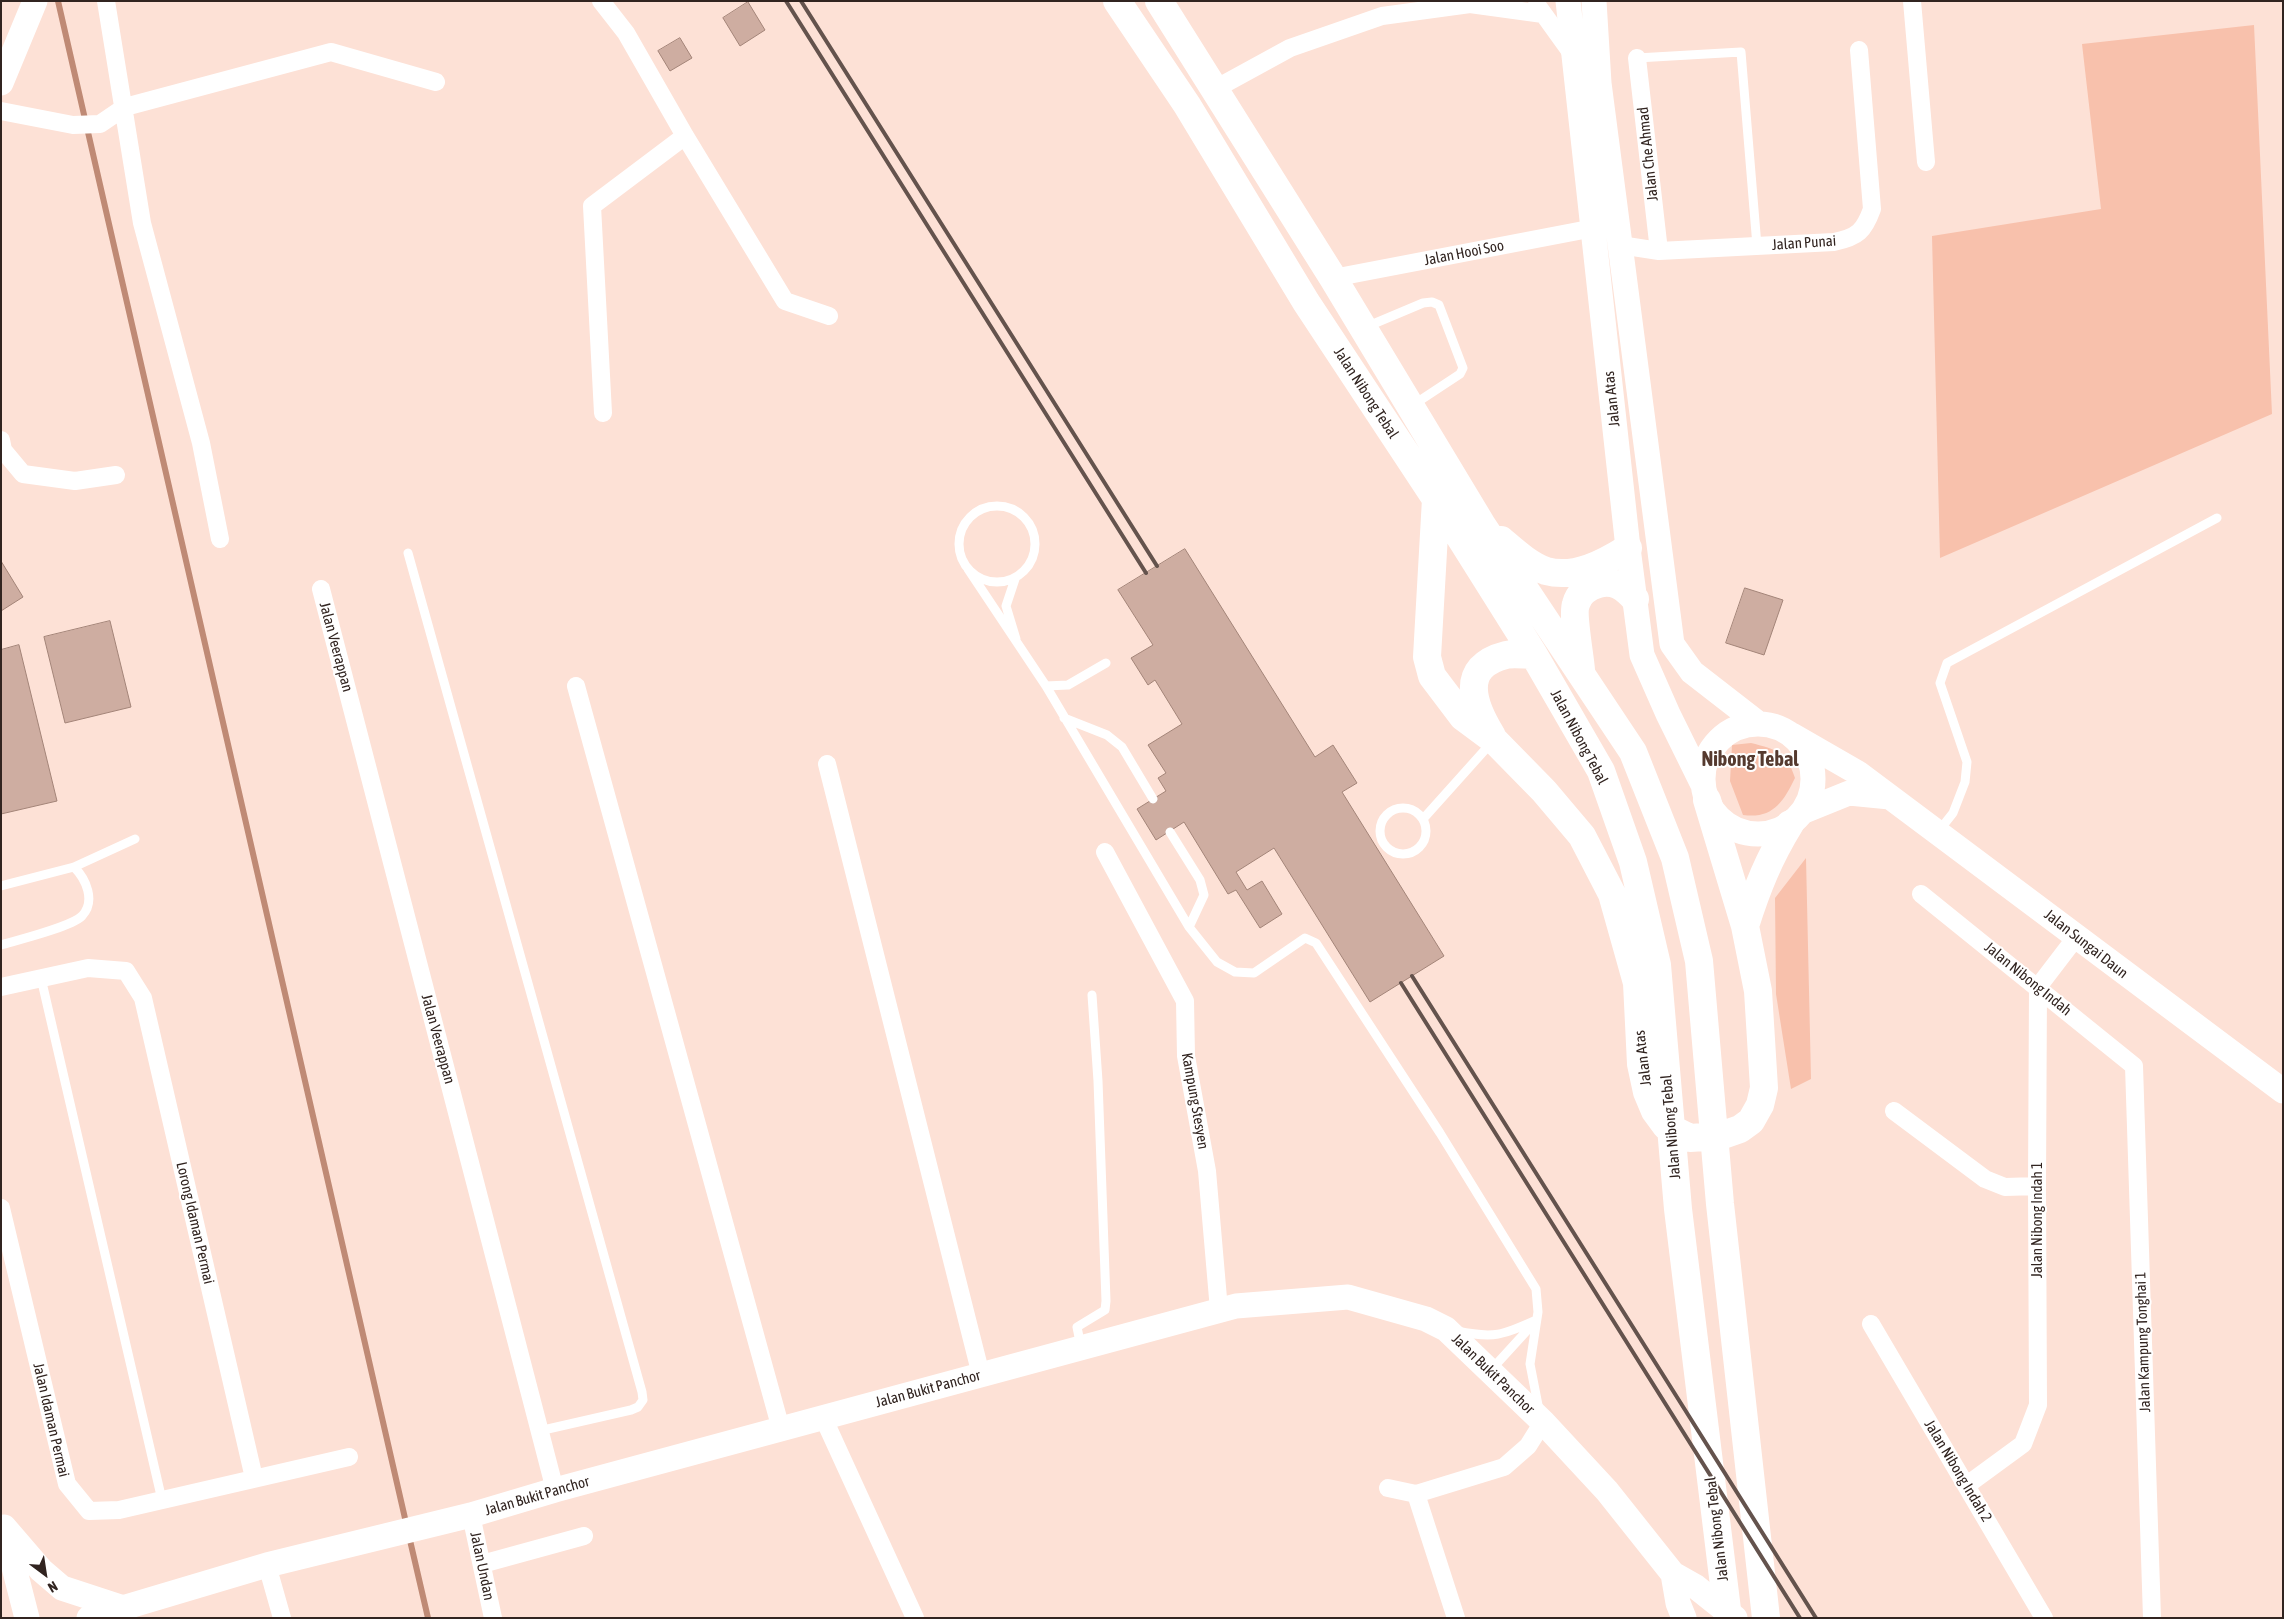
<!DOCTYPE html>
<style>
body{margin:0}
#map{position:relative;width:2284px;height:1619px;overflow:hidden;background:#fde1d6;font-family:"Asap Condensed",sans-serif}
canvas{display:block}
.frame{position:absolute;inset:0;border:2px solid #312420;pointer-events:none}
.north{position:absolute;left:20px;top:1549px;width:50px;height:50px;-webkit-text-stroke:4px #fff;paint-order:stroke;rotate:149deg;font-size:14px;font-weight:700;line-height:20px;text-align:center;color:#312420}
.north::after{content:'';display:block;margin:auto;width:18px;height:22px;background:#312420;clip-path:polygon(50% 0,100% 100%,50% 72%,0 100%)}
</style>
<div id="map">
<canvas width="2284" height="1619"></canvas>
<div class="frame"></div>
<div class="north">N</div>
</div>
<script>
const c = document.querySelector('canvas').getContext('2d');
c.lineJoin = 'round';
function fill(path, color) {
  c.fillStyle = color;
  c.fill(path, 'evenodd');
}
function stroke(path, color, width, dash) {
  c.strokeStyle = color;
  c.lineWidth = width;
  c.lineCap = dash ? 'butt' : 'round';
  c.setLineDash(dash || []);
  c.stroke(path);
}
function write(font, color, halo, rows, align = 'center') {
  c.font = font + ' "Asap Condensed",sans-serif';
  c.lineWidth = 4;
  c.setLineDash([]);
  c.textBaseline = 'middle';
  c.strokeStyle = halo;
  c.fillStyle = color;
  for (const [text, x, y, turn = 0] of rows) {
    c.save();
    c.translate(x, y);
    c.rotate((+turn || 0) * Math.PI / 180);
    c.textAlign = isNaN(turn) ? turn : align;
    if (halo) c.strokeText(text, 0, 0);
    c.fillText(text, 0, 0);
    c.restore();
  }
}
fill(new Path2D(`
 M2254,25L2272,414L1940,558L1932,236L2101,209L2082,44Z
 M1751,743C1775,749 1787,752 1795,778C1783,803 1772,819 1743,815L1730,781L1732,745Z
 M1806,858L1811,1079L1791,1089L1776,994L1775,898Z`), '#f8c1ac');
stroke(new Path2D(`
 M58,1L407,1527
 M409,1536L428,1618`), '#bf8a75', 6);
const building = new Path2D(`
 M748,2L765,30L740,46L723,18Z
 M680,38L692,58L670,71L658,51Z
 M1185,549L1315,757L1333,745L1357,783L1342,792L1444,956L1370,1002L1274,848L1236,872L1247,890L1262,881L1282,914L1260,928L1236,890L1228,894L1184,822L1156,840L1137,809L1166,791L1158,778L1166,773L1148,745L1182,724L1155,680L1148,685L1131,658L1153,645L1118,590Z
 M1,561L23,597L1,611Z
 M1745,588L1783,600L1764,655L1726,643Z
 M110,621L131,707L65,723L44,637Z
 M19,645L57,801L1,814V650Z`);
fill(building, '#ceada1');
stroke(building, '#a38478', 1);
stroke(new Path2D(`
 M1637,58L1741,52L1757,246
 M1366,327L1423,303L1432,302L1439,305L1463,368L1460,374L1413,405
 M959 544a38 38 0 1 1 76 0a38 38 0 1 1-76 0Z
 M408,553L642,1392L643,1400L638,1407L631,1410L539,1431
 M968,569L1046,686L1189,927L1217,962L1235,972L1254,973L1305,938L1316,943L1440,1133L1536,1289L1538,1312L1530,1364L1539,1410
 M1015,579L1006,606L1016,639
 M1046,686L1068,685L1106,663
 M1064,718L1107,735L1122,747L1153,799
 M1380 831a23 23 0 1 1 46 0a23 23 0 1 1-46 0Z
 M1423,819L1492,742
 M1170,832L1200,880L1204,895L1189,927
 M1938,832L1953,813L1965,782L1967,762L1940,683L1947,663L2217,518
 M1,886L74,867L135,839
 M1,945C18,940 71,927 82,916C96,901 86,879 74,867
 M41,978L162,1500
 M1457,1331C1494,1339 1503,1335 1536,1320
 M1081,1347L1077,1327L1105,1310L1106,1301L1098,1081L1092,995
 M1491,1370L1533,1324`), '#fff', 9);
stroke(new Path2D(`
 M106,1L142,223L201,443L220,539
 M601,1L626,33L685,136L785,301L829,316
 M1912,1L1926,162
 M1537,5L1573,55
 M1637,58L1659,251
 M1215,89L1290,48L1382,16L1470,4L1543,14
 M1,111L73,125L100,124L125,107L331,52L436,82
 M1620,245L1659,251L1834,242C1858,237 1864,231 1872,209L1859,50
 M1333,278L1594,228
 M603,413L592,206L685,136
 M1,440L3,450L23,474L75,481L116,475
 M321,589L555,1490
 M576,686L781,1429
 M827,764L981,1375
 M1105,852L1185,1001L1186,1056L1207,1171L1219,1310
 M1921,894L2134,1066L2152,1618
 M1,987L88,968L126,971L143,998L254,1478
 M1894,1111L1985,1179L2005,1187L2037,1186
 M1,1208L67,1484L89,1511L119,1510L349,1457
 M1871,1324L2044,1618
 M823,1417L915,1618
 M1967,1485L2023,1444L2038,1405L2037,1186L2038,987L2077,936
 M1388,1488L1416,1494L1504,1467L1528,1446L1543,1422
 M1416,1494L1456,1618
 M471,1515L493,1618
 M482,1564L584,1536
 M267,1565L282,1618`), '#fff', 18);
stroke(new Path2D(`
 M1568,1L1628,548L1642,655L1668,714L1703,785
 M1594,1L1599,83L1672,644L1692,672L1759,724
 M1,83L35,1
 M1703 779a55 55 0 1 1 110 0a55 55 0 1 1-110 0Z
 M1792,735L1858,773L2283,1091
 M1802,812L1849,793L1890,797
 M4,1527L41,1570L62,1588L123,1608
 M5,1532L27,1618
 M1673,1574L1678,1603L1684,1618
 M89,1618L267,1565L471,1515L555,1490L1236,1306L1348,1297L1426,1319L1446,1329L1543,1422L1607,1491L1673,1574L1696,1587L1735,1618`), '#fff', 25);
stroke(new Path2D(`
 M1117,1L1187,105L1306,302L1436,499L1534,655L1601,771L1633,862L1657,965L1678,1209L1728,1618
 M1159,1L1333,278L1482,525L1633,752L1675,858L1699,961L1720,1204L1766,1618
 M1436,499L1427,657L1432,676L1463,717L1494,740L1544,791L1582,836L1612,894L1637,983L1641,1064L1647,1092L1655,1111L1666,1126L1690,1138L1720,1136L1740,1129L1751,1121L1760,1105L1764,1088L1758,991L1745,926L1707,800
 M1501,540C1514,551 1529,565 1546,571C1575,579 1604,563 1628,548
 M1581,670C1580,656 1572,614 1576,604C1579,593 1588,587 1598,584C1614,579 1625,588 1635,599
 M1492,736C1473,705 1458,667 1506,655C1514,653 1525,655 1534,655
 M1745,926C1757,888 1769,858 1790,824`), '#fff', 28);
stroke(new Path2D(`
 M786,1L1146,573
 M801,1L1157,566
 M1412,976L1816,1618
 M1401,983L1800,1618`), '#64534d', 4);
write('15px', '#312420', '#fff', [
 ["Jalan Che Ahmad",1648,154,-96],
 ["Jalan Punai",1804,243,-4],
 ["Jalan Hooi Soo",1464,253,-11],
 ["Jalan Nibong Tebal",1366,393,57],
 ["Jalan Atas",1612,399,-96],
 ["Jalan Veerappan",336,647,75],
 ["Jalan Nibong Tebal",1579,737,62],
 ["Jalan Sungai Daun",2086,944,38],
 ["Jalan Nibong Indah",2028,979,39],
 ["Jalan Veerappan",438,1039,75],
 ["Jalan Atas",1643,1058,-97],
 ["Kampung Stesyen",1195,1101,80],
 ["Jalan Nibong Tebal",1671,1127,-95],
 ["Jalan Nibong Indah 1",2037,1220,-90],
 ["Lorong Idaman Permai",195,1223,77],
 ["Jalan Kampung Tonghai 1",2143,1342,-92],
 ["Jalan Bukit Panchor",1493,1374,44],
 ["Jalan Bukit Panchor",928,1389,-15],
 ["Jalan Idaman Permai",51,1420,77],
 ["Jalan Nibong Indah 2",1958,1471,59],
 ["Jalan Bukit Panchor",537,1496,-16],
 ["Jalan Nibong Tebal",1717,1529,-97],
 ["Jalan Undan",482,1566,78]
]);
write('bold 20px', '#553a2f', '#fff', [
 ["Nibong Tebal",1750,760]
]);
</script>
